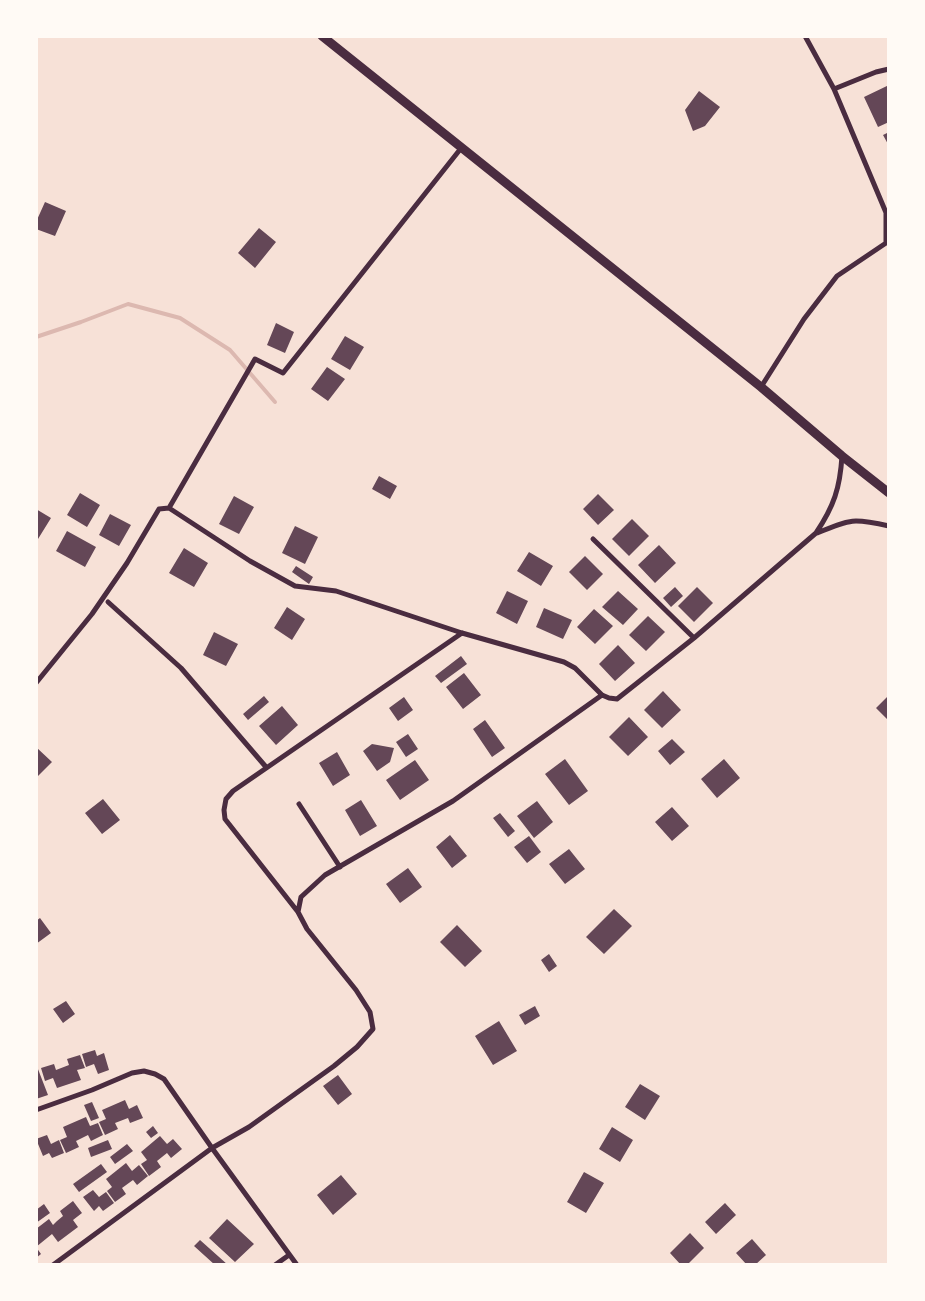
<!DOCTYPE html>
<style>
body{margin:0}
#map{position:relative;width:925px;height:1301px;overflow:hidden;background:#f7e1d7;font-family:Lora,serif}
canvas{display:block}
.frame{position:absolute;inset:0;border:38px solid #fffaf5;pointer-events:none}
</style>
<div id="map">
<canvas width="925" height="1301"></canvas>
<div class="frame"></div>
</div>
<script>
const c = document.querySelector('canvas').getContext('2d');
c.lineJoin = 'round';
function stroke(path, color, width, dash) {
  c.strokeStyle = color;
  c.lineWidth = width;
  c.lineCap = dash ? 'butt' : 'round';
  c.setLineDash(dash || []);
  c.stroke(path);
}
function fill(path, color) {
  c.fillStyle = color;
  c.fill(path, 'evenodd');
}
stroke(new Path2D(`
 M36,337L81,322L128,304L180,318L230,350L275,402`), '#dcb8b0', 4);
fill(new Path2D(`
 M889,85V122L878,127L864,97Z
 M699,91L720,107L705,126L693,131L685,110Z
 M889,132V146L883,135Z
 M45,202L66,211L55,236L36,229V222Z
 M259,228L276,242L255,268L238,253Z
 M276,323L294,332L285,353L267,345Z
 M345,336L364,347L350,370L331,359Z
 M327,367L345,379L328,401L311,389Z
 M379,476L397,486L390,499L372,489Z
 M80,493L100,505L87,527L67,515Z
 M598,494L614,510L598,525L583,509Z
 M234,496L254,507L239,534L219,524Z
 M36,509L51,518L38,539L36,537Z
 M110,514L131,525L119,546L99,535Z
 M632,519L649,536L629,556L612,539Z
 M295,526L318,537L305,564L282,553Z
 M67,531L96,547L85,567L56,551Z
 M659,545L676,563L655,583L638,565Z
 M184,548L208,563L194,587L169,573Z
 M529,552L553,566L541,586L517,571Z
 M585,556L603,574L587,590L569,572Z
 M296,566L313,577L309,584L292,572Z
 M675,587L683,596L671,607L663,598Z
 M697,587L713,603L694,622L678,606Z
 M507,591L528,601L517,624L496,613Z
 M618,591L638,609L623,625L602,607Z
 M287,607L305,619L292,640L274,628Z
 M544,608L572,620L563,639L536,627Z
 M594,609L613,626L595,644L577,627Z
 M648,616L665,632L646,651L629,635Z
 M214,632L238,644L226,666L203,655Z
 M618,645L635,663L615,681L599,664Z
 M461,656L467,664L441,683L435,676Z
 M464,673L481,695L463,709L446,687Z
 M663,691L681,710L662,728L644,710Z
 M889,695V721L876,708Z
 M264,696L269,702L248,720L243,714Z
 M404,697L413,710L398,721L389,708Z
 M282,706L298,725L276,745L259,726Z
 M629,717L648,737L628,756L609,737Z
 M485,720L505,748L492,757L473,729Z
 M408,734L418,749L406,757L396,742Z
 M672,739L685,752L670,765L658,751Z
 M372,744L394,748L390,762L377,771L363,751Z
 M36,747L52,762L36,778Z
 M337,752L350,775L333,786L319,763Z
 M565,759L588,791L569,805L545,774Z
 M724,759L740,778L717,798L701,779Z
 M415,760L429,780L400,800L386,780Z
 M103,799L120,820L102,834L85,813Z
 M361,800L377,826L360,836L345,810Z
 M537,801L553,822L534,838L517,816Z
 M672,807L689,826L672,841L655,822Z
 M500,813L515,831L508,837L493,818Z
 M450,835L467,856L452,868L436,847Z
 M529,836L541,852L527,863L514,847Z
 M569,849L585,869L565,884L549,864Z
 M408,868L422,887L400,903L386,884Z
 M614,909L632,926L604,954L586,937Z
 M40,918L51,933L36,944V921Z
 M457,925L482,951L465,967L440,942Z
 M549,954L557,966L549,972L541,960Z
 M66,1001L75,1014L63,1023L53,1009Z
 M535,1006L540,1016L525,1025L519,1015Z
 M499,1021L517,1051L493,1065L475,1036Z
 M95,1050L97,1056L104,1053L109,1070L98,1074L94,1064L86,1067L82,1054Z
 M80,1055L85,1068L77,1070L81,1080L57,1088L53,1078L45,1081L41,1068L54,1064L56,1070L69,1065L67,1059Z
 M36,1064L48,1095L36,1099Z
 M338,1075L352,1094L338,1105L323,1086Z
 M640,1084L660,1096L645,1120L625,1107Z
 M125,1100L129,1109L137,1105L143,1118L130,1123L128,1118L115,1123L118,1129L105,1135L99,1122L106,1119L102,1110Z
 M92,1102L99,1118L91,1121L84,1105Z
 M86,1117L90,1126L98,1123L103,1135L91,1141L88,1135L76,1141L79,1147L66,1153L60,1140L67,1137L63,1127Z
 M153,1126L158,1133L151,1138L146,1132Z
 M612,1127L633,1140L620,1162L599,1149Z
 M47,1135L51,1144L59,1140L64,1153L52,1158L49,1153L43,1156L36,1139Z
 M160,1136L167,1144L173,1139L182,1149L171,1158L167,1153L157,1161L161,1167L149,1176L141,1164L147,1160L141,1152Z
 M108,1140L112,1149L91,1157L88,1148Z
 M127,1144L133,1151L115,1164L110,1157Z
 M126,1163L132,1171L139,1165L148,1176L137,1185L133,1180L122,1188L126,1194L115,1202L107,1191L112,1187L106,1179Z
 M101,1164L107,1172L79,1192L73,1184Z
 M584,1172L604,1183L586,1213L567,1202Z
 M341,1175L357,1194L333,1215L317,1195Z
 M93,1190L99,1197L106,1192L114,1203L103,1211L99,1206L94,1211L83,1197Z
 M73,1201L82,1213L73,1220L78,1227L58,1242L52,1234L36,1247V1229L49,1219L53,1225L57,1221L63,1216L60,1211Z
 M725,1203L736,1215L716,1234L705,1222Z
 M44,1204L50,1213L36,1223V1210Z
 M227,1219L254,1244L235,1262L209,1238Z
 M690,1233L704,1248L687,1265H681L670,1253Z
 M752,1239L766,1255L755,1265H747L736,1253Z
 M200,1240L228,1265H215L194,1246Z
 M36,1247L41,1254L36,1258Z`), '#644757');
stroke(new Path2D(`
 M805,36L834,89L887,215
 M834,89L876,72L889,69
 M761,387L804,319L837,276L886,243V213
 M169,508L255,359L283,373L462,147
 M817,533C851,519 853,518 889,526
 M593,539L694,638
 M108,602L181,668L266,767
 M36,683L92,614L127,563L159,509L169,508L250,561L295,586L336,591L462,633L564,662L575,668L602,695
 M299,804L340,867
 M298,912L225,819L224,810L226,799L233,791L462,633
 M36,1110L92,1090L132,1073L144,1071L155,1074L164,1079L212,1148L297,1265
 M53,1265L212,1148L249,1127L334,1066L357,1047L373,1029L370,1012L356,990L307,929L298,912L301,897L325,875L453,801L602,695L609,698L617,699L694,638L816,533C834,506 840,488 842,456
 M275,1265L289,1255`), '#4a2c40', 5);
stroke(new Path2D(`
 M322,36L761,387L842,456L889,493`), '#4a2c40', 9);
</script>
